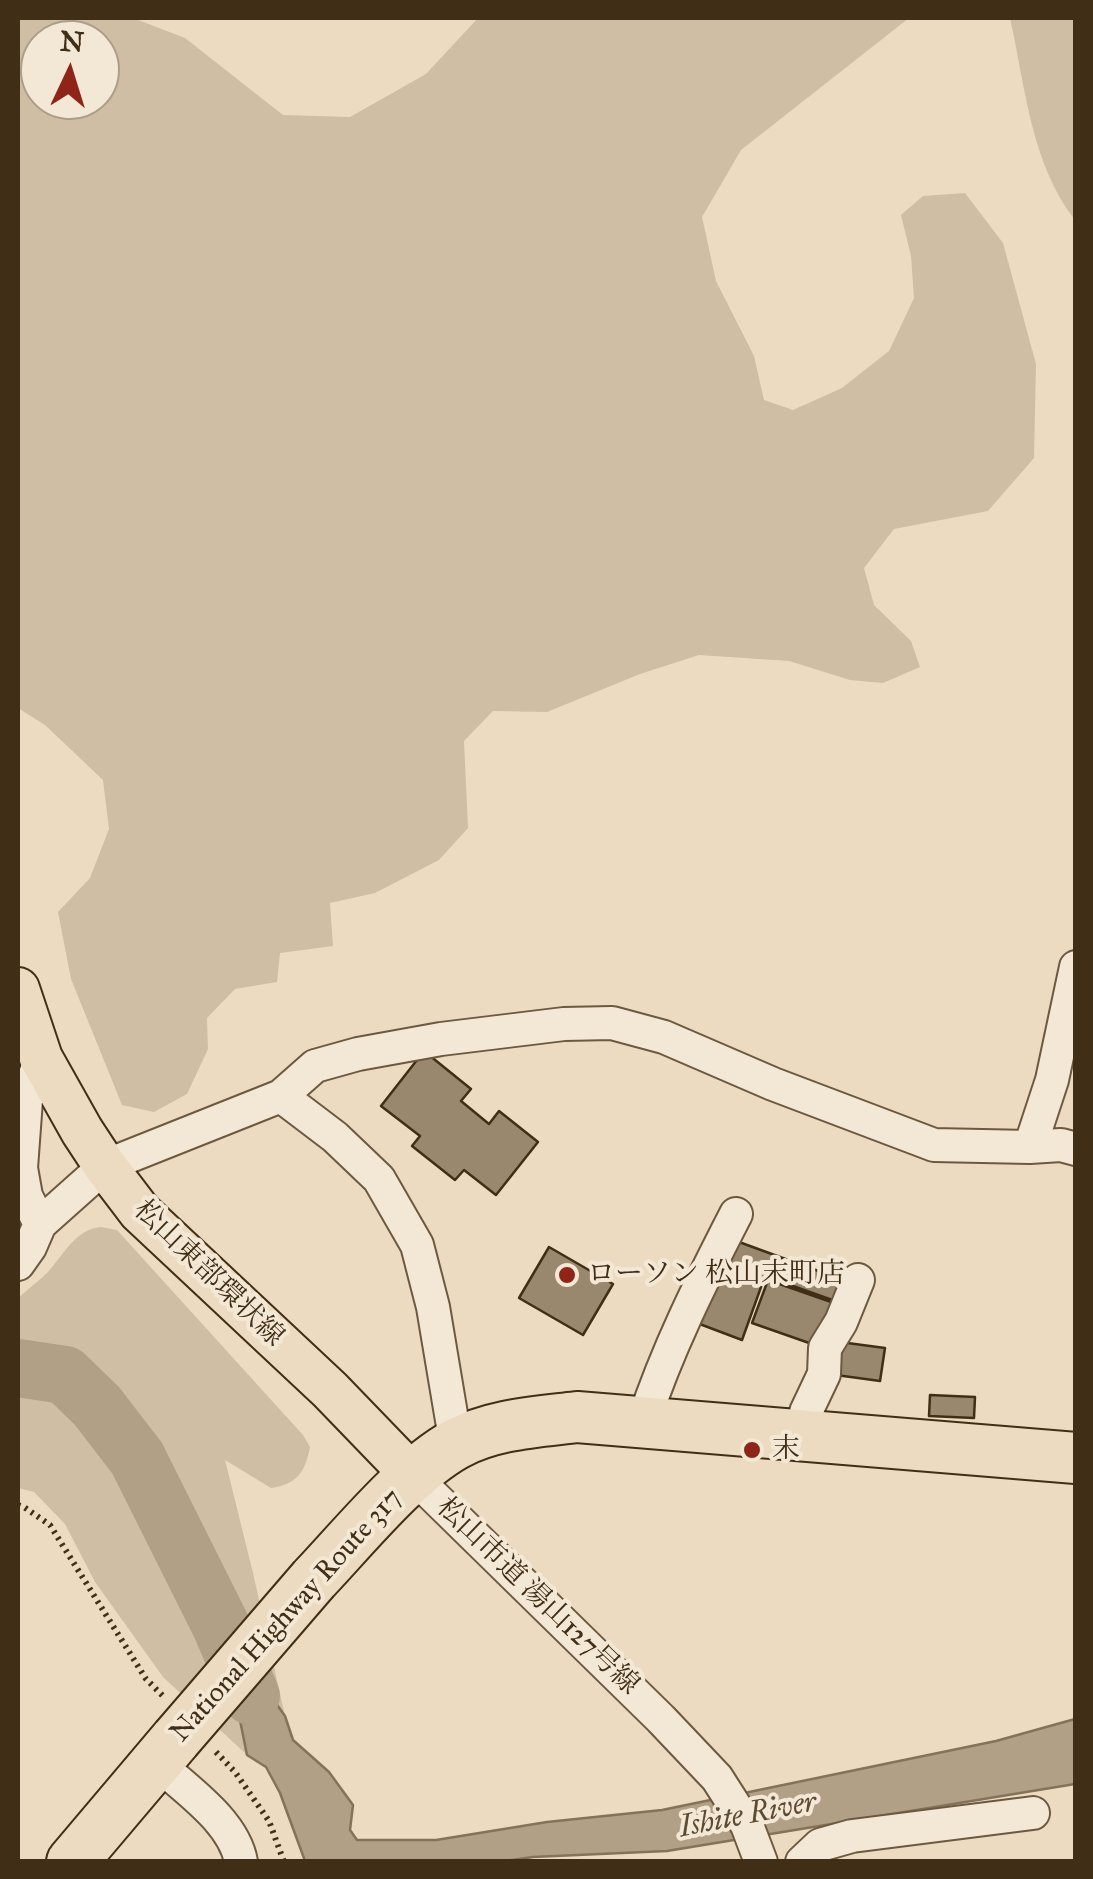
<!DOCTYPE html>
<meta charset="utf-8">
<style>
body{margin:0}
#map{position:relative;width:1093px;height:1879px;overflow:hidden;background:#ecdbc0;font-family:"IM FELL Great Primer",serif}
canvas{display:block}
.frame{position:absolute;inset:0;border:20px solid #412e16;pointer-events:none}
.north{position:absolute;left:20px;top:20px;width:100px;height:100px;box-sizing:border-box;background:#f3e8d6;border:2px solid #ac9e89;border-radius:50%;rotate:4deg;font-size:28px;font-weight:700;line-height:40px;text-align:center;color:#412e16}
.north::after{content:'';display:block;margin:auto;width:35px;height:45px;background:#8f2418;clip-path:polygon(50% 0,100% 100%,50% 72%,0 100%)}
</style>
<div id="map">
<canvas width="1093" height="1879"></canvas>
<div class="frame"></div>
<div class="north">N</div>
</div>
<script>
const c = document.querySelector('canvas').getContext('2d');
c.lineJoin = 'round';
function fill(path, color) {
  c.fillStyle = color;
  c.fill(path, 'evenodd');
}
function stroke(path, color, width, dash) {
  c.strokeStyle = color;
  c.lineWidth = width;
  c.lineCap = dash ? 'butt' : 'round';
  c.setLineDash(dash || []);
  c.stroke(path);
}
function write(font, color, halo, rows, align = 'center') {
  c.font = font + ' "IM FELL Great Primer","Noto Serif JP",serif';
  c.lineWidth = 8;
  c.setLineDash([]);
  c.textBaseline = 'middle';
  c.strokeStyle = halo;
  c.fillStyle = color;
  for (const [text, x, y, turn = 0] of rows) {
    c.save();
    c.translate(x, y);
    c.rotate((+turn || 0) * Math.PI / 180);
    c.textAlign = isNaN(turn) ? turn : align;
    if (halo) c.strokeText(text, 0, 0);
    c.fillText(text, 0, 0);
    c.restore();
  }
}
fill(new Path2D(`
 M18,18H133L185,38L283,115L350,117L426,74L478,18H909L741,150L702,217L716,281L754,356L764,400L793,410L842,388L889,351L914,298L911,256L901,215L923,196L965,193L1003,243L1036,364L1034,458L988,511L894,529L864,568L874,605L911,641L920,667L883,683L850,680L789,661L699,655L640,674L547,712L493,711L464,741L468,828L439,860L375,893L330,903L333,946L280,953L277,982L235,989L207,1018L208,1049L187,1094L154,1112L122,1105L71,979L58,912L90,878L109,829L103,780L45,725L18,708ZM40,40H100V100H40Z
 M1010,18H1075V220C1031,164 1025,85 1010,18Z
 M101,1227L117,1230L303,1435L310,1447C305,1473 297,1484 271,1488L225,1460L253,1573L285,1716L222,1629L247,1755L163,1677L95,1582L65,1524L34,1492L18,1488V1298C28,1289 39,1281 48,1272C64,1254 76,1229 101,1227Z`), '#cfbea3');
const water = new Path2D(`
 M221,1626L285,1716L293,1740L329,1772L353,1805L350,1830L357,1840H436L547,1822L662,1810L996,1741L1075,1719V1784L667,1851L533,1857L498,1862L305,1861L280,1793L266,1767L247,1755Z`);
fill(water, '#b2a086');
stroke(water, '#857259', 2.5);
stroke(new Path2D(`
 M18,1368L65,1375L97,1406L137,1458L221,1626L251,1696`), '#b2a086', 58);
const building = new Path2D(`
 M424,1051L471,1089L461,1101L489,1124L499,1111L538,1142L496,1195L464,1170L455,1180L412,1146L420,1136L381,1106Z
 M728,1238L843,1280L835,1301L765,1276L742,1340L697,1323Z
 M549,1247L613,1284L583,1335L519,1298Z
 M768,1280L834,1303L812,1344L752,1323Z
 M840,1342L885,1348L880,1381L836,1375Z
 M930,1395L975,1397L974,1418L929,1416Z`);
fill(building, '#9a886e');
stroke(building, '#412e16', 2.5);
const minor = new Path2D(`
 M281,1096L335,1137L379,1179L417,1245L433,1307L456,1444
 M1030,1147L1052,1080L1076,967
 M40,1224L26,1196L21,1168L26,1100L41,1058
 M18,1264L30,1247L40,1224L105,1166L281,1096L315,1066L358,1054L441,1039L564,1024L612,1023L664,1037L773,1084L934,1145L1030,1147L1061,1145L1076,1149
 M643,1423C667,1350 701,1282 736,1214
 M805,1436L806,1412L824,1374L825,1348L841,1322L858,1280
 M413,1476L661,1719L717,1778L747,1825L761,1862
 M156,1762C185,1789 234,1821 241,1862
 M802,1862L820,1845L852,1836L1033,1813`);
const major = new Path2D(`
 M18,989L41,1058L82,1131L105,1166L140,1212L330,1390L413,1476`);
const highway = new Path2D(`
 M314,1579C353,1538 407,1471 456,1444C493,1424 536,1422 577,1417L1076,1458
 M72,1862L176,1739`);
stroke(minor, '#6c5940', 36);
stroke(major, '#412e16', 46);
stroke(highway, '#412e16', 54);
stroke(new Path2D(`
 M18,1505L24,1507L50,1525L146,1679L163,1696
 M216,1752L235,1772L269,1821L284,1862`), '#412e16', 6, [2.5, 5]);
stroke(minor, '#f3e8d6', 32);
stroke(major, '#ecdbc0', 42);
stroke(highway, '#ecdbc0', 50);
const highwayBridge = new Path2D(`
 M176,1739L314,1579`);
stroke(highwayBridge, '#412e16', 54, []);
stroke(highwayBridge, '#ecdbc0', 50);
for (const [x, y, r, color] of [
 [567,1275,10,"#8f2418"],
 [752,1450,10,"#8f2418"]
]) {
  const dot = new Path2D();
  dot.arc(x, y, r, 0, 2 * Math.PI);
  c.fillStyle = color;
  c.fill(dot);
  stroke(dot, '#f3e8d6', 4);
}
write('28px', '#412e16', '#f3e8d6', [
 ["松山東部環状線",208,1274,44],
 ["松山市道 湯山127号線",537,1597,44],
 ["National Highway Route 317",287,1616,-48]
]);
write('28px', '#412e16', '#f3e8d6', [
 ["ローソン 松山末町店",587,1275],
 ["末",772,1450]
], 'left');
write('italic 30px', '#5d4a32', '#f3e8d6', [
 ["Ishite River",748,1816,-11]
]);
</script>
